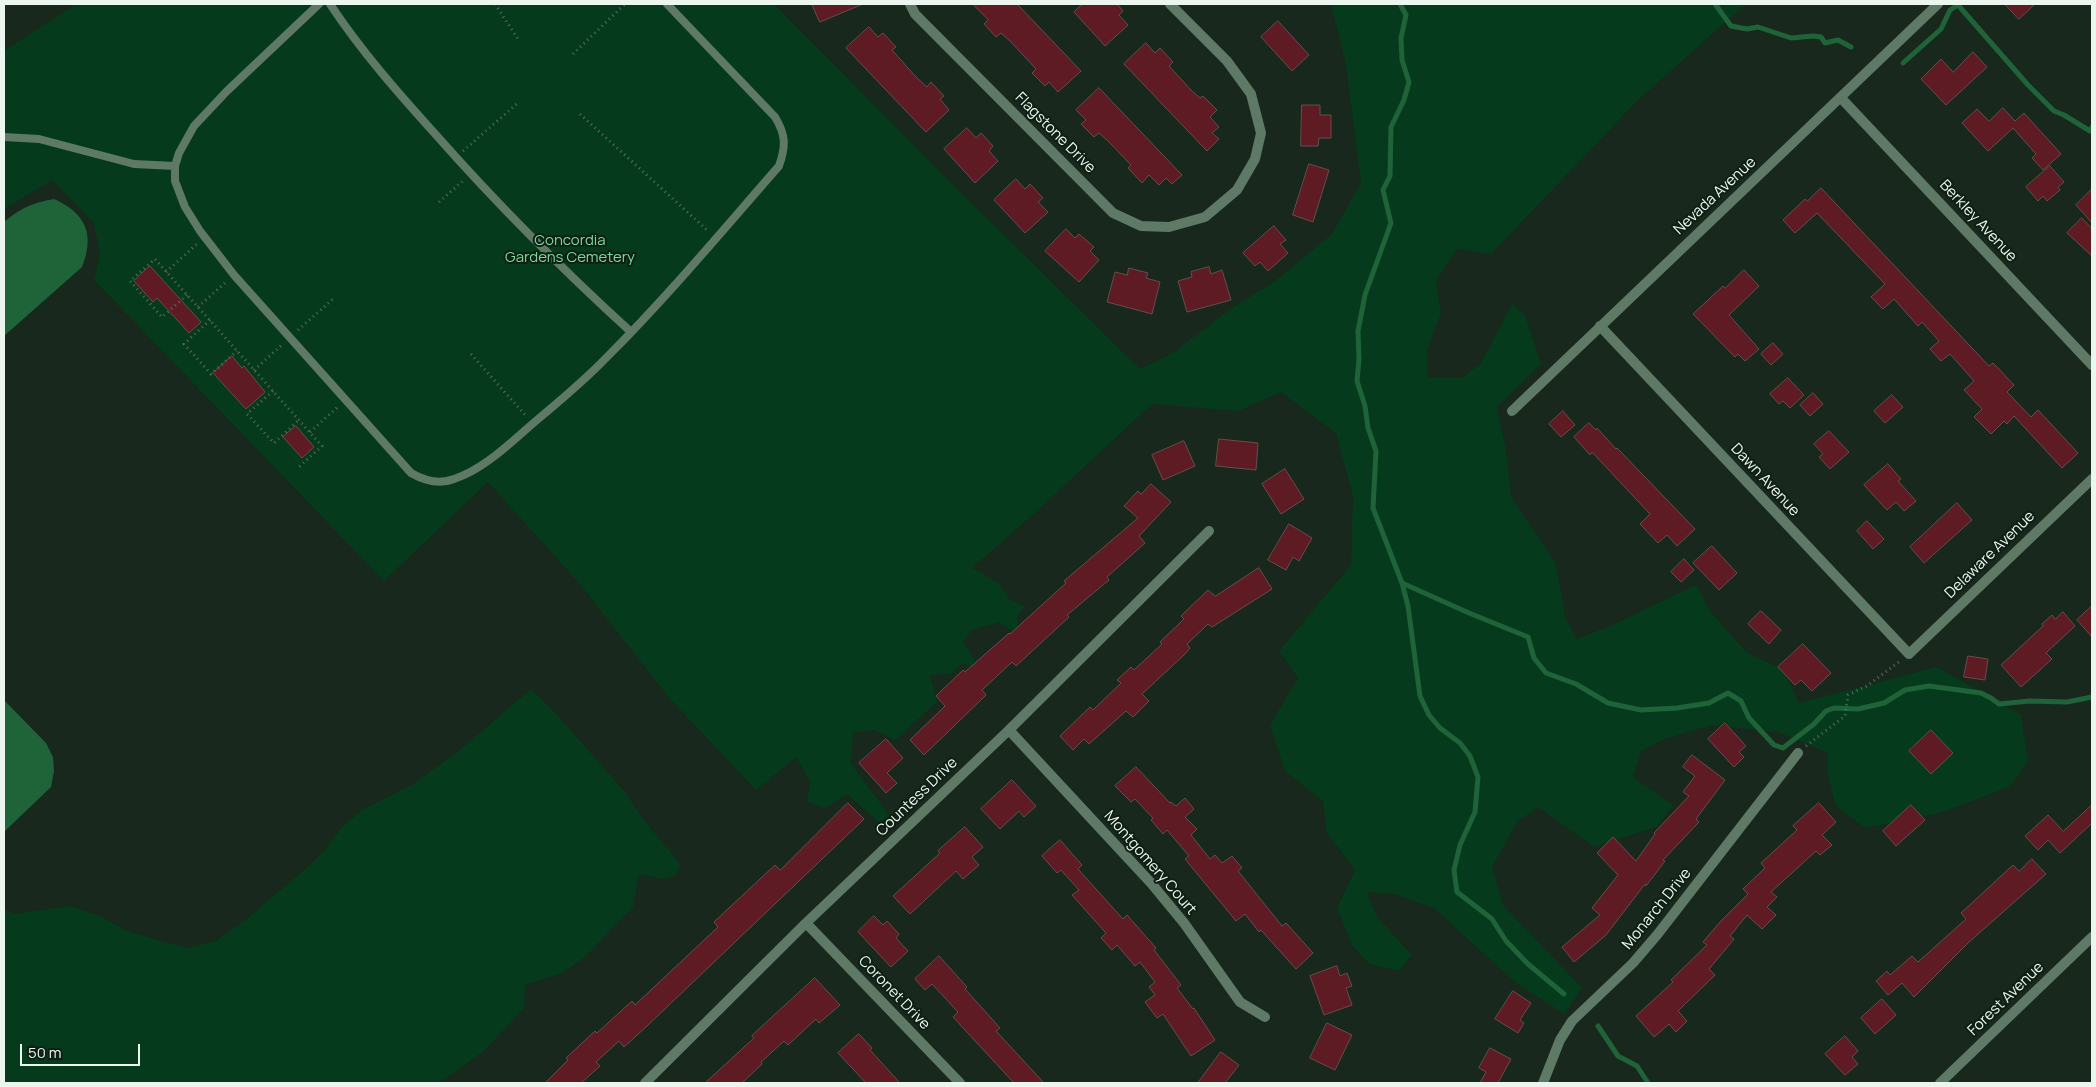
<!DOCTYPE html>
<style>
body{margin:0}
#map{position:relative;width:2096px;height:1087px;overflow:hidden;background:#18281c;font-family:Manrope,sans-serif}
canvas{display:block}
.frame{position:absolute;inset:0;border:5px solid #ebf6ee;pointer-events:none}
.scale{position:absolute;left:20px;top:1044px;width:120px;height:22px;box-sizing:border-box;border:2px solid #ebf6ee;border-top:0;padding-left:6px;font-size:15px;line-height:18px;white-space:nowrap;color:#ebf6ee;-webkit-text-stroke:4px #0e1f13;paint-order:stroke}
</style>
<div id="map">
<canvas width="2096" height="1087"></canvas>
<div class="frame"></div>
<div class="scale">50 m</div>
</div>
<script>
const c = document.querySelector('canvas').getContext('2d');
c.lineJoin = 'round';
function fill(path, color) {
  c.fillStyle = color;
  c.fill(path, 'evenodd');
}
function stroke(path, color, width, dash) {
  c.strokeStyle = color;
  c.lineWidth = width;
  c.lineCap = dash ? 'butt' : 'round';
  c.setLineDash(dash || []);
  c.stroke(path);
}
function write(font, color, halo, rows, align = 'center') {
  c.font = font + ' Manrope,sans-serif';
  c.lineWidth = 4;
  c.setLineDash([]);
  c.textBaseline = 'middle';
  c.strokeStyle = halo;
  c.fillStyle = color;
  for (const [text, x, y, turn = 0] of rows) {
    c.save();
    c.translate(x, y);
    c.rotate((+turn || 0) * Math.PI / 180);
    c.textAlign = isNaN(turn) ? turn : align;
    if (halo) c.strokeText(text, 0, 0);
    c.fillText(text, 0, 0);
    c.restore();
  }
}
fill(new Path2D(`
 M76,4H774L953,185L1140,369L1171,354L1235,306L1275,281L1332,234L1361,183L1346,65L1331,4H1746L1638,100L1491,254L1457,249L1436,281L1441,313L1427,350V377L1462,378L1481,363L1512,304L1525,315L1541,364L1497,407L1506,450L1511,497L1555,562L1566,619L1577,639L1608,627L1696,585L1711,612L1747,653L1782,669L1799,703L1937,667L2021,715L2028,762L2009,787L1943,812L1865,828L1836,806L1827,771L1828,753L1778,732L1712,725L1664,739L1641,751L1633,777L1673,805L1658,826L1594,847L1538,807L1517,822L1492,867L1503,905L1582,988L1564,1014L1515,982L1434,908L1394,894L1367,892L1377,917L1412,955L1399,971L1369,964L1352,945L1337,908L1355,870L1327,833L1323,801L1285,771L1270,725L1298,678L1279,651L1351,565L1353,496L1336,433L1281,392L1238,411L1152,404L1028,519L972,568L999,583L1010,600L1025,607L1017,617V635L999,622L972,630L963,642L982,671L962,663L951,674L930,675L937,702L895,740L875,730L853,733L851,764L890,816L879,822L847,794L826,808L807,802L810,781L796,757L756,790L670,699L580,584L488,482L384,581L94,280L100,253L94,223L52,180L4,209V51Z
 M531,689L560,718L625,792L640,815L680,864L676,875L664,879L639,874L633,907L585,957L562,973L525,985L524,1008L484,1051L439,1083H4V909L14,914L69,906L98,915L127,931L187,948L216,941L244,921L304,870L323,852L342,827L362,810L413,784L455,754Z`), '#053a1c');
fill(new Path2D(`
 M54,199C86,213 95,235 82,267L4,336V222C21,208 32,203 54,199Z
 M4,700L46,743L53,757L54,771L51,787L4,832Z`), '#1f6339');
stroke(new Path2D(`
 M1400,4L1406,15L1401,38L1402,60L1409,82L1404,100L1391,127L1390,176L1383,190L1391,223L1365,295L1358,331L1359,359L1357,381L1365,406L1368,428L1376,451L1373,508L1402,583L1408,606L1420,696L1429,715L1440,728L1460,743L1470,756L1478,777L1475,812L1460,845L1454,870L1457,892L1492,919L1506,941L1528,964L1564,994
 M1715,4L1731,26L1747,29L1758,27L1791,38L1813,36L1821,37L1825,43L1838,40L1851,47
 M1903,63L1941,29L1950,10L1958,5L2028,85L2054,111L2064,115L2090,131L2092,127
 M1402,583L1469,613L1528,637L1534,658L1546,673L1576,684L1608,703L1641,710L1677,708L1709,703L1728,693L1741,701L1749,718L1774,745L1783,748L1814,724L1826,711L1834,708L1858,709L1884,703L1905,690L1929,686L1981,693L1991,698L1999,704L2030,701L2067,702L2092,697
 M1598,1026L1618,1056L1637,1066L1648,1083`), '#1f6339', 5);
const building = new Path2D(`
 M812,4H863L820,22Z
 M973,4H1017L1081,71L1058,92L1049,82L1045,86L1032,73L1036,69L1011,42L1001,33L996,37L984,24L988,20Z
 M1083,4H1117L1123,11L1119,15L1128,25L1105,46L1074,12Z
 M2005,4H2035L2019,19Z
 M1278,21L1309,55L1292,71L1261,37Z
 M869,27L878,37L883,33L896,47L892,50L916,77L927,87L931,82L944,96L940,99L949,110L926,132L846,48Z
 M1146,43L1155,53L1160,48L1173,62L1169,66L1191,90L1200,98L1203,96L1217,110L1210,117L1219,127L1212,133L1219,139L1207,151L1124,64Z
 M1973,52L1987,67L1946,105L1921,79L1941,59L1953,72Z
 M1099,88L1182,175L1172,184L1166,178L1159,185L1149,175L1142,183L1128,168L1131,165L1109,142L1099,133L1094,137L1081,124L1086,120L1076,110Z
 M1302,105H1320V115H1331V138H1319L1318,146H1301Z
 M2003,108L2015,121L2024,113L2061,154L2043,170L2032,158L2036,154L2013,128L1988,151L1962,123L1977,109L1989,121Z
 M967,128L976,138L981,133L993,146L989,151L998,161L975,183L944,149Z
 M1309,164L1329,170L1313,222L1293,215Z
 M2050,166L2064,182L2058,187L2060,190L2047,201L2043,196L2038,201L2026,187Z
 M1016,179L1025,189L1030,184L1043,198L1038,202L1048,212L1025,233L994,200Z
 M1821,188L1989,366L1993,363L2014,385L2007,392L2031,417L2038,410L2078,453L2062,468L2014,416L2007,424L2004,421L1991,434L1974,417L1982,409L1964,390L1974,381L1950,354L1941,361L1930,349L1939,341L1922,322L1918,326L1894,299L1883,309L1871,297L1885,284L1817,213L1795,233L1783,220L1805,199L1807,201Z
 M2092,189V223L2076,205Z
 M2082,218L2092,229V256L2067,233Z
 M1274,226L1286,240L1280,244L1288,253L1268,271L1260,262L1255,266L1243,253Z
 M1066,229L1075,238L1079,234L1094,247L1090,251L1099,260L1079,282L1045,251Z
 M150,266L201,322L189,333L157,298L153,302L134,281Z
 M1209,267L1211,274L1222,270L1231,300L1187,312L1178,281L1192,277L1191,272Z
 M1129,268L1148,273L1146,278L1160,282L1152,314L1107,302L1115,272L1127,275Z
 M1744,270L1759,286L1729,315L1759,349L1745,361L1738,354L1735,357L1693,314L1723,286L1725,288Z
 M1773,343L1783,354L1771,365L1761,354Z
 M232,356L242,368L244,366L265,392L246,409L213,373Z
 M1788,378L1804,395L1790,408L1783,401L1779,404L1770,394Z
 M1813,393L1823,404L1810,416L1800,405Z
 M1892,395L1903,407L1885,423L1874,411Z
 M1563,411L1575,425L1561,437L1549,424Z
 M1589,423L1596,430L1597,428L1616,449L1617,448L1695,529L1677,546L1667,535L1658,543L1640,524L1650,514L1592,452L1590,455L1574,437Z
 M296,426L314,447L302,458L283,437Z
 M1829,431L1849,452L1830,469L1819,457L1823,454L1814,444Z
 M1219,439L1258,443L1256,470L1216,466Z
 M1184,441L1195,466L1163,480L1152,455Z
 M1888,464L1901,479L1898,481L1916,501L1904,511L1896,502L1887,510L1864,485Z
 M1285,469L1304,499L1281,514L1262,484Z
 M1151,484L1171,502L1139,536L1145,543L1107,577L1109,580L1067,615L1069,617L1016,666L1012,662L982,690L986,695L924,755L910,740L945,706L936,696L963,670L965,672L1009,633L1010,634L1066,583L1064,581L1138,518L1124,506L1138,491L1141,494Z
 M1957,503L1972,520L1924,563L1910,547Z
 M1867,521L1884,539L1873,549L1857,531Z
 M1289,524L1312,538L1299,561L1293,557L1286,570L1268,560Z
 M1712,546L1737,573L1719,590L1693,563Z
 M1684,559L1694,570L1681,582L1671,572Z
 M1259,568L1272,589L1212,627L1208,624L1187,644L1190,648L1185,654L1142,694L1149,701L1133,717L1126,711L1089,744L1084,739L1073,750L1060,736L1090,707L1093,710L1121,683L1117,680L1131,667L1134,670L1162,644L1160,642L1184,619L1181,616L1208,590L1215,596Z
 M2092,606V637L2077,620Z
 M1761,611L1781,630L1769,644L1748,624Z
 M2063,612L2075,626L2046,653L2052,659L2021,687L2001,665L2043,626L2042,624L2052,615L2055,619Z
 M1803,644L1831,673L1812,691L1801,680L1795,685L1778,667Z
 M1968,656L1988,659L1985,680L1964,677Z
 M1725,723L1746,746L1739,752L1744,757L1734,767L1708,739Z
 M1931,730L1953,753L1931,774L1909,751Z
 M886,739L903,758L887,773L897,783L886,793L859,763Z
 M1692,755L1725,780L1696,819L1699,822L1663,860L1665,861L1646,886L1645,884L1606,935L1574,962L1562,947L1600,915L1592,908L1618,875L1597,853L1613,837L1636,861L1655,834L1654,833L1689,796L1683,792L1695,776L1683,767Z
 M1136,767L1170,803L1171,802L1176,806L1185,798L1194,809L1185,817L1197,829L1191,835L1210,859L1215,855L1222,863L1232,856L1242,868L1238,871L1282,926L1286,923L1313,953L1296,969L1261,930L1259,932L1245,914L1236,921L1185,859L1189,856L1167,830L1163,834L1151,820L1153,818L1135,799L1131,802L1115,786Z
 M1012,780L1036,806L1024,817L1019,811L1000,829L981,809Z
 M848,803L864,819L647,1026L624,1047L619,1041L596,1062L600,1066L581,1083H545L568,1060L566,1058L595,1031L597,1033L632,1001L635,1005L718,927L714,922L775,865L780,870Z
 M1819,803L1836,822L1822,835L1832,845L1820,855L1816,851L1771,892L1777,897L1767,907L1776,915L1762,929L1747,915L1730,936L1734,939L1709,969L1715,975L1678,1011L1687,1021L1676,1032L1669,1024L1654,1037L1636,1016L1673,982L1671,980L1707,945L1703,942L1721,921L1748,894L1743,889L1765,868L1761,863L1797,830L1793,826Z
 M1911,805L1925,820L1896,846L1883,831Z
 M2092,805V823L2060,853L2048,840L2038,850L2025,836L2048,815L2063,831Z
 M965,827L983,847L972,857L979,865L963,879L956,871L910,914L893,896L940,853L938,851Z
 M1060,840L1082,865L1078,869L1123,919L1127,915L1156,948L1154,950L1181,985L1177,988L1193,1009L1194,1008L1215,1040L1191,1056L1163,1014L1157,1018L1145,1002L1155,995L1149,987L1155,982L1140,962L1135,966L1117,945L1112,950L1101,938L1106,933L1072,895L1079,890L1061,870L1057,873L1042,856Z
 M2032,859L2046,874L1969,942L1914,997L1902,983L1888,995L1876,981L1887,971L1890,975L1912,956L1918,962L1966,919L1961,913L2013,865L2019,871Z
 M874,916L883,925L887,921L899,934L896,938L908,951L891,967L858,932Z
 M939,956L967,987L965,989L1000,1028L996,1031L1044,1083H1014L953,1017L958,1012L932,984L925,990L915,979Z
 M1337,966L1340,976L1347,973L1352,986L1346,988L1352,1005L1324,1015L1310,976Z
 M815,978L840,1005L819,1023L816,1019L788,1045L784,1041L761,1062L762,1064L742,1083H705L754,1038L752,1036Z
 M1513,991L1531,1003L1520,1020L1524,1023L1518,1033L1495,1019Z
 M1882,999L1896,1015L1875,1034L1861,1018Z
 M1327,1023L1352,1035L1335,1070L1310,1058Z
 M859,1034L872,1048L870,1050L900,1083H866L838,1053Z
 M1845,1036L1858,1051L1852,1057L1858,1064L1845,1075L1825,1054Z
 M1490,1048L1511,1059L1498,1083H1480L1486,1072L1479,1068Z
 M1221,1052L1239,1065L1225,1083H1198Z`);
fill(building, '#5e1b24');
stroke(building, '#654d4e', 1);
stroke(new Path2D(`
 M495,4L518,39
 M573,54L625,4
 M580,114L708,231
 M463,151L519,102
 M439,202L464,180
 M166,272L197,244
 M187,295L162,317L130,281L155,259L322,446L299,467
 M198,307L226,282
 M210,320L184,344L211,374L237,351
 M298,330L333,299
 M471,354L526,416
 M254,370L283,344
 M273,391L247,414L274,443L299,420
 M310,432L339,406
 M1806,746L1845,716L1848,695L1867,686L1899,662`), '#5c6b60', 3, [1, 4]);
stroke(new Path2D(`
 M319,4L227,91L194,126L179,153L175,166V181L185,207L200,231L234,275L411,473C425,481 439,485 454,479C485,469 512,441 537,420C561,400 585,380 607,357C668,296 723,230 779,166C786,146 786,135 775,117L667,4
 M330,4C361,51 399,94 437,136C498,205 563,270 631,332
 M4,137L39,139L134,164L175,166`), '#5e7965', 8);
stroke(new Path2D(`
 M910,4L915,14L1113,213L1141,226L1169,227L1205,217L1237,190L1255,159L1261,133L1251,94L1227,61L1170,4
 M1841,98L2092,365
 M1600,326L1909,654L2092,479
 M1512,411L1938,4
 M1009,730L1151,883L1184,923L1240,1002L1265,1017
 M806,923L960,1083
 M645,1083L806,923L1009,730L1209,531
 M1543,1083L1560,1040L1572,1021L1633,963L1657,935L1798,753
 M1940,1083L2092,937`), '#5e7965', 10);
write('15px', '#ebf6ee', '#0e1f13', [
 ["Flagstone Drive",1055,133,45],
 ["Nevada Avenue",1715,196,-43],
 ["Berkley Avenue",1978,221,47],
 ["Dawn Avenue",1765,480,47],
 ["Delaware Avenue",1990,555,-44],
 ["Countess Drive",917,797,-44],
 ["Montgomery Court",1150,863,49],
 ["Monarch Drive",1657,909,-51],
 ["Coronet Drive",894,993,46],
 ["Forest Avenue",2006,999,-44]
]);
write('15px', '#7dd999', '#0e1f13', [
 ["Concordia",570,241],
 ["Gardens Cemetery",570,258]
]);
</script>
